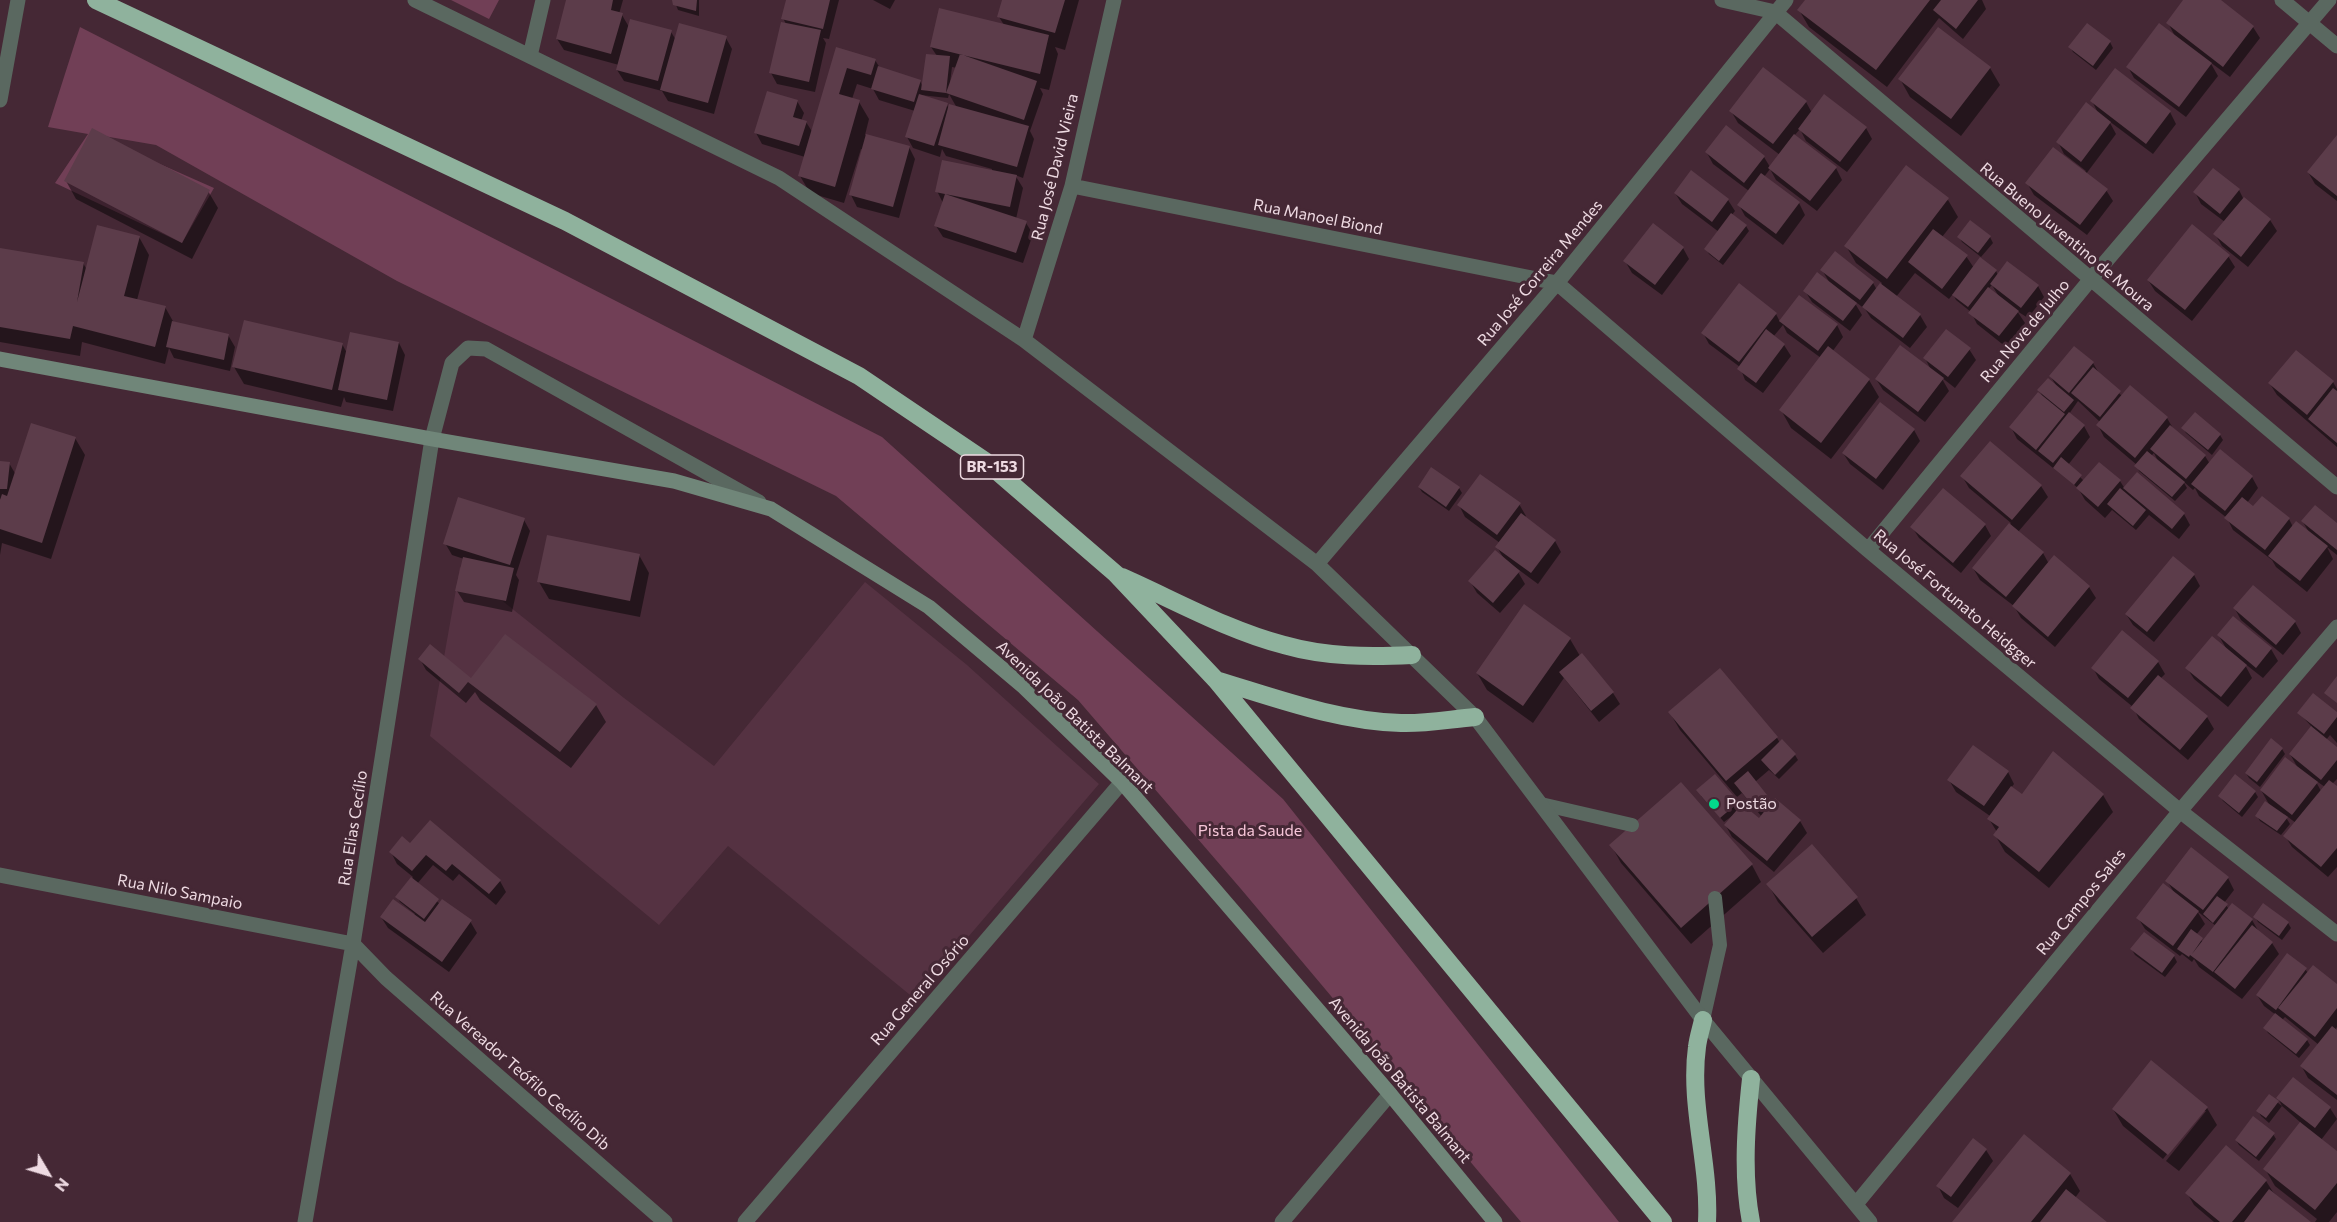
<!DOCTYPE html>
<meta charset="utf-8">
<style>
body{margin:0}
#map{position:relative;width:2337px;height:1222px;overflow:hidden;background:#452835;font-family:Commissioner,sans-serif}
canvas{display:block}
.north{position:absolute;left:18px;top:1144px;width:60px;height:60px;-webkit-text-stroke:4px #452835;paint-order:stroke;rotate:128deg;font-size:16px;font-weight:700;line-height:24px;text-align:center;color:#eedae2}
.north::after{content:'';display:block;margin:auto;width:21px;height:27px;background:#eedae2;clip-path:polygon(50% 0,100% 100%,50% 72%,0 100%)}
</style>
<div id="map">
<canvas width="2337" height="1222"></canvas>
<div class="north">N</div>
</div>
<script>
const c = document.querySelector('canvas').getContext('2d');
c.lineJoin = 'round';
function fill(path, color) {
  c.fillStyle = color;
  c.fill(path, 'evenodd');
}
function stroke(path, color, width, dash) {
  c.strokeStyle = color;
  c.lineWidth = width;
  c.lineCap = dash ? 'butt' : 'round';
  c.setLineDash(dash || []);
  c.stroke(path);
}
function write(font, color, halo, rows, align = 'center') {
  c.font = font + ' Commissioner,sans-serif';
  c.lineWidth = 6;
  c.setLineDash([]);
  c.textBaseline = 'middle';
  c.strokeStyle = halo;
  c.fillStyle = color;
  for (const [text, x, y, turn = 0] of rows) {
    c.save();
    c.translate(x, y);
    c.rotate((+turn || 0) * Math.PI / 180);
    c.textAlign = isNaN(turn) ? turn : align;
    if (halo) c.strokeText(text, 0, 0);
    c.fillText(text, 0, 0);
    c.restore();
  }
}
fill(new Path2D(`
 M460,567L624,698L714,766L865,582L967,665L1099,784L915,999L728,846L659,925L430,736Z`), '#553242');
fill(new Path2D(`
 M451,0H499L489,19Z
 M80,27L882,437L1283,799L1619,1222H1521L1241,889L1078,700L836,496L397,281L156,145L92,134L214,188L182,243L55,183L88,134L48,127Z`), '#713f56');
fill(new Path2D(`
 M568,0H623L619,14L622,15L629,27L671,32L676,40L726,38L732,49L714,114L668,101L662,91L624,81L617,70L619,65L564,50L557,39Z
 M674,0H699V16L678,10Z
 M787,0H839L829,39L823,38L826,43L815,92L777,84L771,73L786,24L783,18Z
 M873,0H895L890,9Z
 M1004,0H1079L1065,50L1055,47L1058,54L1049,90L1040,88L1043,94L1030,131L1034,139L1023,178L1015,175L1023,188L1016,219L1026,223L1033,234L1023,263L943,237L936,226L943,203L937,191L992,171V169L946,156L942,149L940,157L913,148L907,137L915,111L879,100L873,89L857,84L852,99L859,102L869,119L865,135L909,147L915,159L899,218L857,207L851,195L863,150L861,149L844,203L810,193L800,176L805,157L762,144L756,133L797,101L804,113L801,121L806,122L813,133L838,49L875,60L880,68L920,81L923,87L937,56L931,47L1004,25L999,17ZM952,67L957,68L950,83ZM949,94L957,108L949,109L947,105L920,95L948,98Z
 M1807,0H1982L1986,9L1963,39L1939,18L1887,87L1809,27L1799,10Z
 M2185,0H2219L2253,27L2260,38L2230,77L2210,62L2218,76L2186,117L2134,78L2128,67L2176,38L2168,23Z
 M2087,25L2110,42L2113,48L2096,70L2073,52L2070,47Z
 M1990,68L2000,85L1961,136L1910,97L1900,79Z
 M2092,101L2170,112L2176,124L2153,154L2109,121L2116,134L2086,174L2106,190L2113,201L2087,235L2034,195L2027,183L2084,173L2086,171L2064,154L2058,142L2099,115Z
 M1806,102L1812,113L1866,128L1872,139L1847,172L1806,141L1800,129L1794,136L1836,168L1842,180L1817,211L1776,180L1770,169L1764,177L1799,203L1805,215L1783,245L1745,216L1739,205L1749,191L1713,164L1707,153L1764,157L1770,167L1780,155L1738,123L1731,111Z
 M2337,137V201L2315,184L2308,172Z
 M66,181L208,191L218,208L192,259L76,199Z
 M2239,190L2243,198L2270,220L2277,231L2248,267L2222,246L2215,234L2225,222L2201,204L2195,192Z
 M1675,193L1728,200L1735,211L1731,216L1746,226L1749,231L1723,265L1709,254L1706,249L1719,232L1682,204Z
 M1948,200L1958,217L1942,237L1966,256L1974,268L1996,271L1998,275L2038,286L2044,297L2028,318L2017,311L2025,323L2006,347L1977,324L1971,312L1956,300L1953,294L1949,299L1915,273L1896,297L1920,315L1927,327L1910,348L1871,318L1865,309L1853,300L1862,315L1850,331L1812,302L1805,291L1831,285L1822,270L1873,283L1877,290L1882,283L1856,263L1846,246ZM1992,285L1999,297L1988,289Z
 M139,237L149,255L137,300L165,307L174,323L228,335L235,347L230,371L174,358L169,348L165,364L82,342L80,356L0,342V250L83,263L87,270Z
 M1959,237H1990L1993,243L1981,257L1962,242Z
 M1683,248L1689,259L1662,295L1632,273L1625,261Z
 M2228,256L2235,267L2192,321L2155,291L2148,280Z
 M1776,314L1780,322L1837,325L1843,337L1832,352L1869,380L1879,397L1831,459L1791,428L1781,410L1821,358L1787,333L1783,325L1773,337L1784,345L1791,356L1763,393L1745,380L1740,367L1709,344L1703,333Z
 M399,343L405,355L393,411L346,402L344,397L341,407L244,384L234,367L342,344L347,353Z
 M2074,348L2093,363L2100,375L2122,396L2167,418L2174,430L2205,456L2210,464L2252,477L2258,488L2247,503L2254,508L2262,498L2289,519L2293,527L2310,534L2303,522L2337,525V555L2327,547L2333,559L2307,592L2276,567L2272,560L2233,530L2227,518L2199,496L2195,488L2193,490L2183,481L2187,488L2175,501L2139,471L2137,465L2104,437L2098,425L2100,422L2078,401L2069,414L2084,426L2090,437L2068,465L2084,481L2099,464L2120,481L2125,489L2137,475L2184,514L2190,525L2179,539L2149,515L2136,530L2112,510L2105,518L2085,500L2078,488L2017,439L2011,427L2044,399L2039,390L2057,387L2051,377ZM2154,453L2159,463L2151,456Z
 M1969,349L1976,360L1955,388L1941,377L1949,391L1925,422L1883,390L1876,379L1932,372L1925,358Z
 M2296,352L2333,382L2337,389V447L2277,395L2270,384Z
 M2195,414L2220,435L2223,440L2212,455L2186,433L2183,428Z
 M1914,430L1920,441L1883,490L1850,464L1843,453Z
 M75,438L85,455L51,559L2,543L0,555V504L2,499H0V462L9,463L16,475Z
 M1962,476L2041,486L2048,497L2018,532L2043,553L2049,564L2089,587L2096,598L2055,647L2021,618L2014,606L1980,580L1973,568L2011,523L1969,488Z
 M1419,487L1459,488L1462,493L1449,511L1422,492Z
 M1519,504L1526,516L1524,518L1555,541L1561,552L1538,584L1515,567L1525,584L1500,613L1477,593L1470,581L1504,559L1497,547L1500,543L1465,517L1459,505Z
 M524,520L530,531L516,575L519,580L512,612L464,602L457,591L464,559L452,555L445,543Z
 M1985,525L1991,536L1961,573L1919,538L1912,527Z
 M639,555L649,573L640,617L549,599L539,582Z
 M2194,575L2200,586L2154,642L2133,625L2126,614Z
 M2235,609L2295,622L2301,633L2283,655L2241,620Z
 M2122,632L2158,662L2165,674L2160,679L2207,717L2214,729L2188,760L2139,719L2133,707L2099,679L2093,668Z
 M2219,636L2271,649L2278,661L2263,678L2244,663L2252,678L2228,707L2194,679L2187,668L2227,650Z
 M1570,639L1580,656L1582,655L1613,693L1620,704L1599,722L1564,678L1533,723L1487,690L1477,673Z
 M420,659L470,679L596,705L606,722L571,768L480,700L475,692L466,703L426,670Z
 M1670,713L1777,738L1780,743L1795,755L1798,760L1779,779L1769,770L1755,782L1772,804L1775,800L1800,821L1807,833L1774,872L1732,837L1726,826L1733,817L1732,816L1724,822L1701,796L1737,802L1741,808L1759,820L1762,817L1742,793L1737,797L1680,730Z
 M2299,713L2337,714V743L2330,735L2326,740L2337,749V779L2332,784L2337,788V867L2328,877L2292,847L2285,836L2296,823L2284,814L2290,824L2281,835L2260,821L2257,816L2271,808L2261,790L2299,770L2290,754L2312,727ZM2315,780L2325,787L2321,791Z
 M2282,749L2285,754L2260,787L2249,778L2246,773Z
 M2008,772L2014,784L2011,788L2022,796L2103,795L2113,812L2049,888L2005,852L1995,835L1997,832L1989,819L1990,816L1956,792L1949,780Z
 M2255,792L2258,797L2242,817L2223,801L2220,796Z
 M410,845L500,881L506,892L496,905L459,874L453,881L433,865L417,884L440,904L470,921L477,933L449,972L388,928L381,917L413,916L415,914L400,902L397,897L413,877L397,864L391,852Z
 M1611,845L1752,865L1761,882L1691,944L1621,863Z
 M2228,878L2234,890L2224,903L2229,909L2232,905L2252,920L2259,932L2272,943L2279,954L2242,999L2199,967L2194,959L2192,962L2182,954L2180,956L2145,929L2138,918L2175,894L2167,881ZM2197,911L2216,926L2203,942L2196,935L2205,924Z
 M1768,884L1856,898L1866,915L1823,953L1778,902Z
 M2255,917L2288,923L2291,928L2282,940L2258,922Z
 M2132,950L2174,956L2177,962L2165,977L2135,955Z
 M2305,969L2308,973L2337,986V1027L2335,1030L2337,1032V1100L2308,1078L2302,1067L2319,1045L2285,1017L2282,1020L2307,1040L2310,1045L2299,1058L2268,1033L2265,1028L2276,1015L2264,1006L2257,995Z
 M2269,1096L2282,1106L2278,1098L2330,1108L2337,1119L2321,1140L2337,1153V1212L2329,1222H2315L2317,1219L2275,1186L2265,1169L2301,1123L2282,1106L2269,1123L2261,1116L2258,1111Z
 M2207,1108L2217,1125L2179,1171L2166,1161L2206,1111H2202L2163,1159L2123,1126L2113,1109Z
 M2273,1134L2276,1139L2259,1161L2239,1145L2236,1140Z
 M2024,1136L2070,1174L2080,1191L2075,1198L2105,1222H1954Z
 M1973,1140L1986,1150L1993,1161L1958,1208L1944,1198L1938,1186Z
 M2266,1181L2273,1192L2308,1222H2214L2194,1205L2187,1193Z`), '#0007');
fill(new Path2D(`
 M566,0H613L611,10L623,13L611,54L556,39Z
 M672,0H697L696,11L673,5Z
 M786,0H830L823,29L781,19Z
 M1002,0H1065L1055,33L997,17Z
 M1805,0H1930L1876,70L1797,10Z
 M1941,0H1978L1956,29L1933,10Z
 M2183,0H2221L2254,26L2223,67L2166,23Z
 M939,8L1049,35L1040,74L930,47Z
 M630,19L672,30L658,81L616,70Z
 M781,22L821,30L809,82L769,73Z
 M679,23L727,36L708,103L660,90Z
 M2087,23L2111,41L2093,66L2068,47Z
 M2159,23L2212,63L2179,107L2126,67Z
 M1938,27L1991,67L1951,119L1898,79Z
 M836,47L876,59L871,75L847,68L839,94L860,100L835,187L798,176Z
 M926,54L950,56L946,93L921,90Z
 M960,54L1037,81L1024,120L946,93Z
 M878,66L921,80L914,102L871,89Z
 M1763,67L1807,101L1773,144L1729,111Z
 M2115,68L2171,111L2146,144L2090,101Z
 M767,91L798,100L793,117L807,121L799,146L754,133Z
 M919,94L948,103L934,146L905,137Z
 M1824,94L1867,127L1840,162L1798,129Z
 M2086,102L2111,122L2081,162L2056,142Z
 M949,104L1029,126L1017,167L938,145Z
 M1726,125L1765,156L1744,183L1705,152Z
 M92,128L210,190L182,243L64,181Z
 M866,134L910,146L893,207L849,195Z
 M1794,134L1837,167L1810,201L1768,168Z
 M2337,135V196L2307,172Z
 M2053,147L2108,189L2080,225L2025,183Z
 M942,160L1017,175L1010,207L935,192Z
 M1906,165L1949,198L1887,279L1844,246Z
 M2213,168L2240,189L2220,214L2193,192Z
 M1691,170L1729,199L1712,222L1674,193Z
 M1761,173L1800,202L1776,234L1737,205Z
 M945,194L1027,221L1016,253L934,226Z
 M2244,197L2271,219L2241,257L2213,234Z
 M1731,213L1747,225L1719,261L1704,249Z
 M1970,220L1991,236L1978,253L1957,237Z
 M1653,223L1684,247L1655,285L1623,261Z
 M2192,224L2230,255L2185,310L2147,280Z
 M97,225L140,236L124,296L166,306L155,347L73,326L70,339L0,327V248L84,262L77,302Z
 M1933,229L1968,255L1942,289L1908,262Z
 M1835,251L1874,282L1860,300L1820,270Z
 M1980,257L1997,270L1968,307L1952,295Z
 M2007,261L2039,285L2021,308L1990,284Z
 M1817,272L1857,303L1843,321L1803,291Z
 M1739,283L1777,313L1739,362L1701,333Z
 M1880,283L1921,314L1903,338L1862,307Z
 M1988,287L2019,311L1999,336L1968,313Z
 M1799,295L1838,324L1818,351L1779,321Z
 M244,320L343,343L332,390L232,367Z
 M172,321L229,334L224,360L166,347Z
 M1766,329L1785,344L1756,383L1737,369Z
 M1946,329L1971,348L1948,377L1923,358Z
 M350,332L399,342L387,400L338,390Z
 M1900,345L1944,378L1918,412L1875,379Z
 M1828,346L1870,379L1821,443L1779,410Z
 M2074,346L2094,362L2069,393L2049,376Z
 M2296,350L2334,381L2307,415L2268,383Z
 M2093,367L2121,391L2100,417L2071,393Z
 M2048,378L2074,400L2064,412L2037,390Z
 M2130,385L2168,417L2135,458L2096,425Z
 M2333,388L2337,391V443L2308,419Z
 M2038,392L2065,414L2036,450L2009,427Z
 M1880,402L1915,429L1876,479L1842,453Z
 M2069,412L2085,425L2053,463L2038,451Z
 M2195,412L2221,434L2208,450L2181,428Z
 M31,423L76,437L42,543L0,529V500L2,494L7,496Z
 M2170,425L2206,455L2186,479L2150,449Z
 M1990,441L2042,485L2012,520L1960,476Z
 M2220,449L2253,476L2225,511L2191,484Z
 M2147,451L2185,482L2172,497L2134,466Z
 M2061,457L2082,475L2074,485L2053,468Z
 M0,461L10,462L7,489H0Z
 M2099,462L2121,480L2098,507L2076,488Z
 M1431,467L1460,487L1446,507L1418,487Z
 M2137,472L2185,513L2172,529L2123,488Z
 M1480,474L1521,503L1497,535L1457,505Z
 M1943,488L1986,524L1953,563L1910,527Z
 M2120,488L2146,510L2133,526L2107,504Z
 M2262,496L2290,518L2265,550L2224,518L2242,497L2253,506Z
 M458,497L525,518L510,565L443,544Z
 M2315,505L2337,523V550L2301,521Z
 M1521,513L1556,540L1531,573L1495,547Z
 M2296,521L2328,546L2300,581L2268,556Z
 M2009,523L2044,552L2006,597L1972,568Z
 M547,535L640,554L630,601L537,582Z
 M1495,550L1520,571L1493,603L1468,581Z
 M2054,555L2090,586L2048,637L2012,606Z
 M2173,556L2195,574L2147,632L2125,614Z
 M463,557L514,568L506,601L455,591Z
 M2253,585L2296,621L2276,645L2233,608Z
 M1524,604L1571,638L1523,706L1476,673Z
 M2233,616L2272,648L2256,668L2217,635Z
 M2122,630L2159,661L2128,698L2091,668Z
 M505,634L597,704L560,752L468,682L459,693L418,659L430,644L471,678Z
 M2212,636L2247,665L2221,697L2185,668Z
 M1582,653L1614,692L1591,711L1559,672Z
 M1720,668L1778,737L1726,781L1668,712Z
 M2158,675L2208,716L2180,750L2130,708Z
 M2337,676V703L2324,693Z
 M2313,693L2337,712V717L2324,734L2297,713Z
 M2311,726L2337,747V760L2321,780L2289,754Z
 M2271,738L2283,748L2257,782L2245,773Z
 M1782,739L1796,754L1775,775L1761,760Z
 M1973,745L2009,771L1984,806L1947,780Z
 M2053,751L2104,794L2039,872L1993,835L1999,827L1987,819L2011,786L2022,794Z
 M2285,757L2318,782L2292,815L2260,790Z
 M1748,771L1771,800L1757,811L1734,783Z
 M1715,774L1739,802L1720,818L1696,790Z
 M2235,774L2256,791L2239,813L2218,796Z
 M2329,780L2337,786V848L2321,867L2283,836Z
 M1681,782L1753,864L1681,928L1609,845Z
 M1775,798L1801,820L1767,861L1724,825L1742,804L1759,818Z
 M2265,801L2288,817L2277,831L2255,816Z
 M430,820L501,880L489,894L452,864L446,871L426,855L412,871L389,852L402,836L410,843Z
 M1812,844L1858,897L1812,937L1766,884Z
 M2191,847L2229,877L2203,910L2165,881Z
 M411,877L439,899L424,919L395,897Z
 M2163,883L2199,911L2173,946L2136,918Z
 M2217,896L2228,904L2213,923L2203,914Z
 M393,899L425,922L442,899L472,920L442,962L380,917Z
 M2232,903L2253,919L2213,972L2190,955L2189,957L2177,949L2191,929L2203,938L2192,954Z
 M2263,903L2289,922L2279,936L2253,917Z
 M2252,925L2273,942L2235,989L2214,972Z
 M2144,932L2175,955L2162,973L2130,949Z
 M2287,953L2307,968L2276,1010L2256,995Z
 M2313,965L2337,984V1008L2315,1037L2278,1008Z
 M2275,1013L2308,1039L2296,1054L2263,1028Z
 M2332,1026L2337,1030V1095L2300,1066Z
 M2151,1060L2208,1107L2168,1155L2112,1109Z
 M2293,1077L2331,1107L2315,1128L2276,1098Z
 M2269,1094L2279,1101L2266,1118L2256,1111Z
 M2253,1116L2275,1133L2256,1157L2235,1140Z
 M2300,1122L2337,1151V1183L2315,1210L2263,1169Z
 M2024,1134L2071,1173L2031,1222H1952Z
 M1973,1138L1987,1149L1951,1197L1936,1186Z
 M2226,1145L2267,1180L2232,1222H2220L2185,1193Z
 M2066,1189L2107,1222H2040Z
 M2269,1189L2311,1222H2244Z`), '#5c3c4a');
stroke(new Path2D(`
 M1541,804L1632,825
 M1703,1020L1720,945L1715,898`), '#5a6860', 14);
stroke(new Path2D(`
 M415,0L779,178L1024,340L1317,564L1475,717L1703,1020L1870,1222
 M1722,0L1775,12L2337,487
 M2282,0L2337,46
 M530,56L543,0
 M0,100L18,0
 M1072,186L1557,283L1868,550L2180,811L2337,934
 M1024,340L1072,186L1114,0
 M1868,550L2090,280L2329,0
 M1317,564L1557,283L1786,0
 M0,875L353,944L386,978L665,1222
 M1856,1204L2180,811L2337,627
 M305,1222L353,944L432,439L452,363L468,348L486,349L759,502
 M745,1222L1122,782
 M1282,1222L1390,1094`), '#5a6860', 15);
stroke(new Path2D(`
 M0,359L432,439L674,481L771,509L929,607L1024,687L1122,782L1390,1094L1495,1222`), '#708679', 15);
stroke(new Path2D(`
 M96,0L565,221L859,376L985,461L1116,574L1216,680L1663,1222
 M1122,577C1174,600 1229,631 1284,645C1326,657 1368,657 1412,655
 M1216,680C1276,698 1337,721 1401,723C1425,724 1451,719 1475,717
 M1703,1020C1701,1029 1698,1038 1697,1047C1689,1105 1710,1164 1707,1222
 M1751,1222C1742,1176 1746,1125 1751,1079`), '#8fb29d', 18);
for (const [x, y, r, color] of [
 [1714,804,6,"#02d98b"]
]) {
  const dot = new Path2D();
  dot.arc(x, y, r, 0, 2 * Math.PI);
  c.fillStyle = color;
  c.fill(dot);
  stroke(dot, '#452835', 2);
}
for (const [x, y, w] of [
 [992,467,63]
]) {
  const box = new Path2D();
  box.roundRect(x - w / 2, y - 12, w, 24, 4.5);
  c.fillStyle = '#452835';
  c.fill(box);
  stroke(box, '#eedae2', 1.5);
}
write('bold 15px', '#eedae2', null, [
 ["BR-153",992,467]
]);
write('16px', '#eedae2', '#452835', [
 ["Rua José David Vieira",1055,167,-76],
 ["Rua Manoel Biond",1318,217,11],
 ["Rua Bueno Juventino de Moura",2067,237,40],
 ["Rua José Correira Mendes",1540,273,-50],
 ["Rua Nove de Julho",2025,331,-50],
 ["Rua José Fortunato Heidgger",1955,599,40],
 ["Avenida João Batista Balmant",1075,717,44],
 ["Rua Elias Cecílio",353,828,-81],
 ["Rua Nilo Sampaio",180,892,11],
 ["Rua Campos Sales",2081,902,-51],
 ["Rua General Osório",920,990,-49],
 ["Rua Vereador Teófilo Cecílio Dib",520,1071,41],
 ["Avenida João Batista Balmant",1400,1080,50]
]);
write('16px', '#eedae2', '#452835', [
 ["Postão",1726,804]
], 'left');
write('16px', '#f6c5d8', '#452835', [
 ["Pista da Saude",1250,831]
]);
</script>
